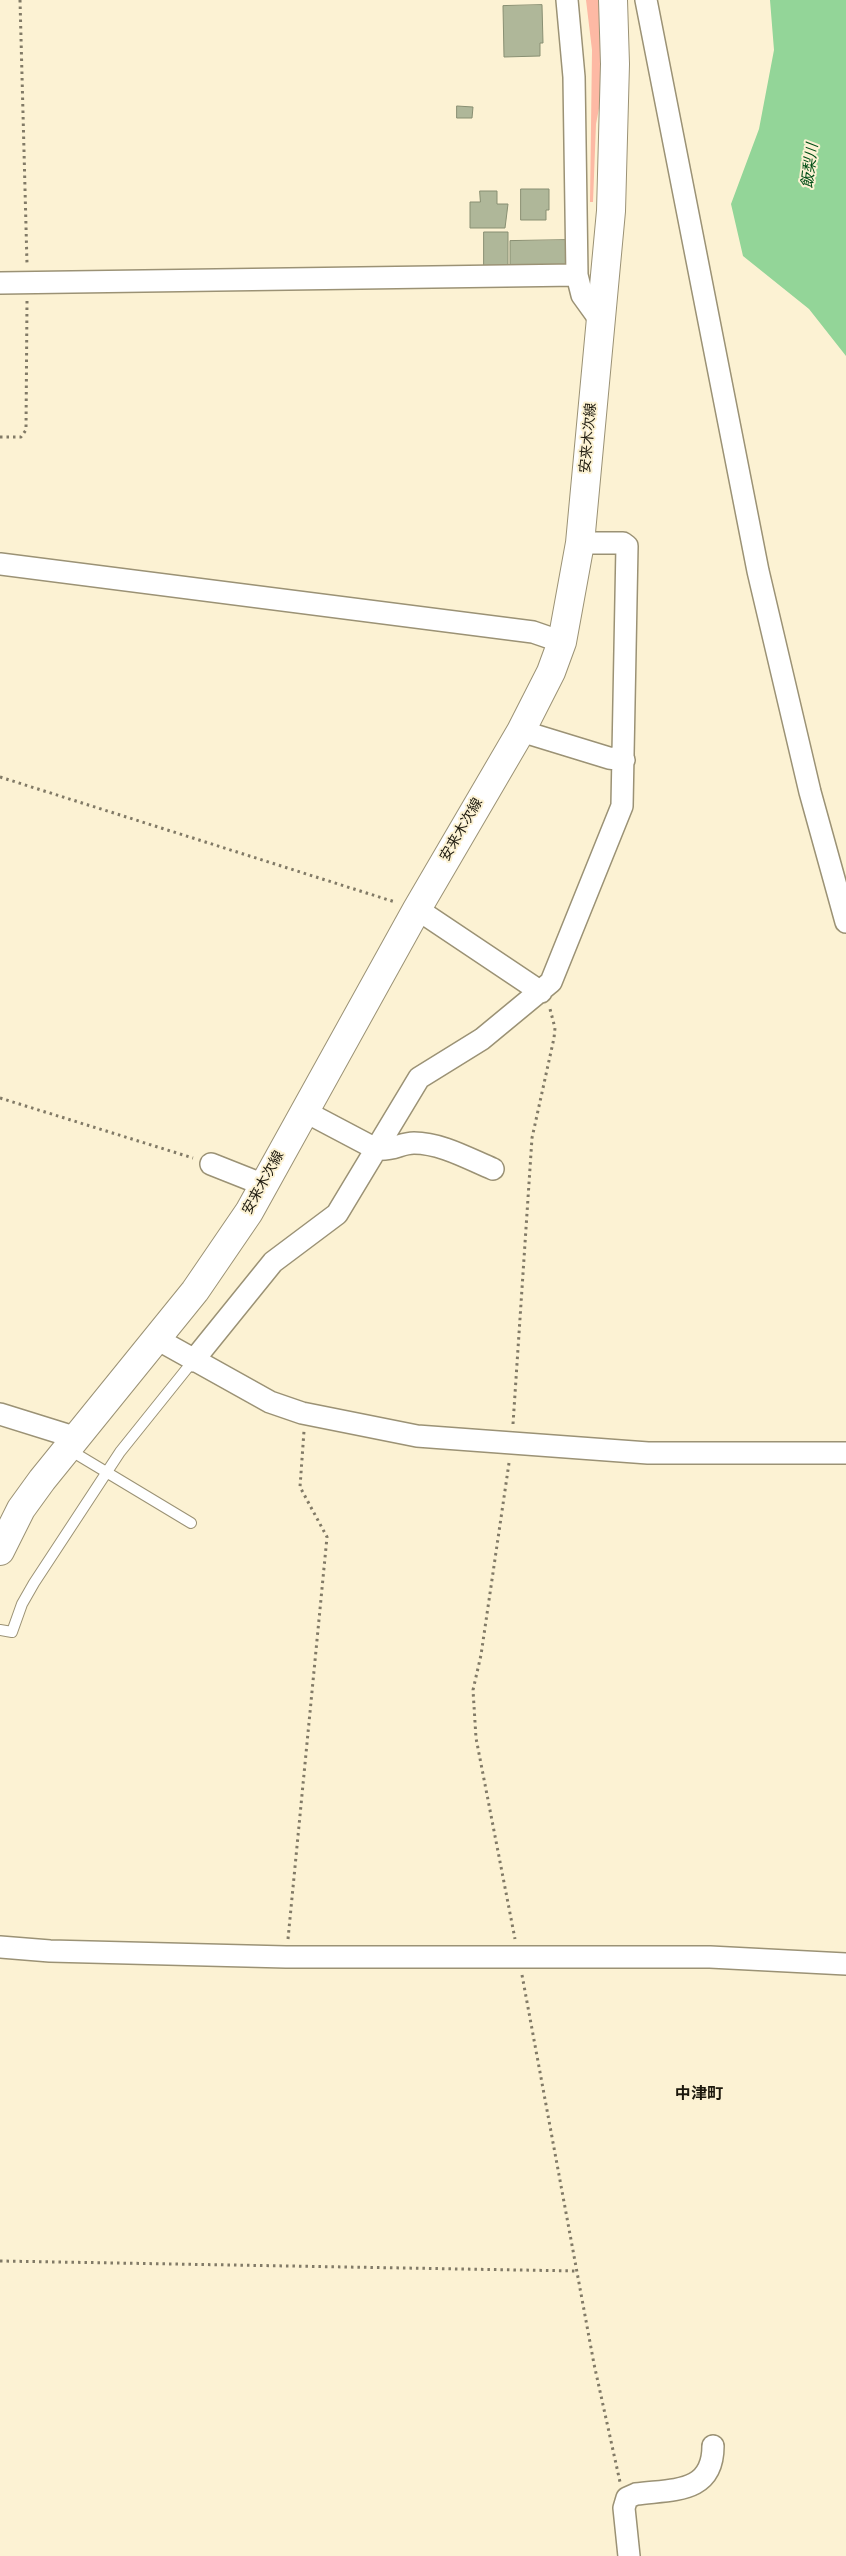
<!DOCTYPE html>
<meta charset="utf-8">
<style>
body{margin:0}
canvas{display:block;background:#fcf2d3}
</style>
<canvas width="846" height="2556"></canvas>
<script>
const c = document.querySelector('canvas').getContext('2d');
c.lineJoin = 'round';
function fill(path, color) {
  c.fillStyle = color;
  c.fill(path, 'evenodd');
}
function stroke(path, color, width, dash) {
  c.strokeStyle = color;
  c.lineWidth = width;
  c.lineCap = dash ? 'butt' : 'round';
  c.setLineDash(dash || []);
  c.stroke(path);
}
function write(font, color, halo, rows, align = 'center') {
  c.font = font + ' Jost,"Noto Sans JP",sans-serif';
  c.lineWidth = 4;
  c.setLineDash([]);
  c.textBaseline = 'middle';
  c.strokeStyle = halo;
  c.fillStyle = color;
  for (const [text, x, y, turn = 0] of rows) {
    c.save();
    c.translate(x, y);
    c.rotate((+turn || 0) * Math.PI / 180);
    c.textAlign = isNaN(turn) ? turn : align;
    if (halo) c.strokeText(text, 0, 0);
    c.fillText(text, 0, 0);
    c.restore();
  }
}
fill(new Path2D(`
 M586,0H602L601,98L596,124L593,202H590L592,50Z`), '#fdb9a4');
fill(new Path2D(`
 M770,0H846V356L809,309L743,256L731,204L759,129L774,50Z`), '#93d598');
const building = new Path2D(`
 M542,5L543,43H540V56L504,57L503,6Z
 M457,106L473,107L472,118H457Z
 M521,189H549V210H546V220H521Z
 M480,191H497V204H508L505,228H470V202H480Z
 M484,232H508V271H484Z
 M568,240V270L510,271V241Z`);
fill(building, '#afb799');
stroke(building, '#888f72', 1);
const service = new Path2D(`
 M68,1449L191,1523
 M0,1630L12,1632L22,1604L34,1583L120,1452L193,1361`);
const minor = new Path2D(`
 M567,0L574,77L577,275L582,295L600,320
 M646,0L758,571L810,792L846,922
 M0,283L577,275
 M0,564L533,632L562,642
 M521,731L609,758L624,760
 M417,909L541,992
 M304,1111L376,1149C394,1151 400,1143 414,1143C441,1143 469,1159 493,1169
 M211,1164L264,1185
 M157,1339L270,1402L302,1413L417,1436L648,1453H846
 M193,1361L273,1262L337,1214L419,1078L482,1039L551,982L622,806L627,546L623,543H580
 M0,1414L77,1438
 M0,1947L50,1951L286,1957H710L846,1964
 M629,2556L624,2508L627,2498L636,2494C673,2489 713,2494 713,2446`);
const primary = new Path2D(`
 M0,1551L21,1509L42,1480L195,1291L249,1212L417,909L521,731L551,672L562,642L580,543L611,211L615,64L613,0`);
stroke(service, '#9b9275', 12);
stroke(minor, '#9b9275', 24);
stroke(primary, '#9b9275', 30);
stroke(new Path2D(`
 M20,0L27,264
 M0,437H21L26,430L27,301
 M0,777L395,902
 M0,1098L193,1158
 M513,1424L532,1138L554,1038L555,1028L550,1009
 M509,1463L481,1655L473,1690L476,1738L515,1939
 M288,1939L327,1537L300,1487L304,1431
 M522,1975L594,2364L620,2482
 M0,2261L577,2271`), '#817a66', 3, [2.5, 4]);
stroke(service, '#fff', 10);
stroke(minor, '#fff', 21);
stroke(primary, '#fff', 28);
write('14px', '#1c180d', '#fcf2d3', [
 ["安来木次線",589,438,-85],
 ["安来木次線",462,830,-60],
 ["安来木次線",264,1183,-61]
]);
write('italic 15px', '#014e16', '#fcf2d3', [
 ["飯梨川",811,166,-83]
]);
write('bold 16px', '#1c180d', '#fcf2d3', [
 ["中津町",699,2095]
]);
</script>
